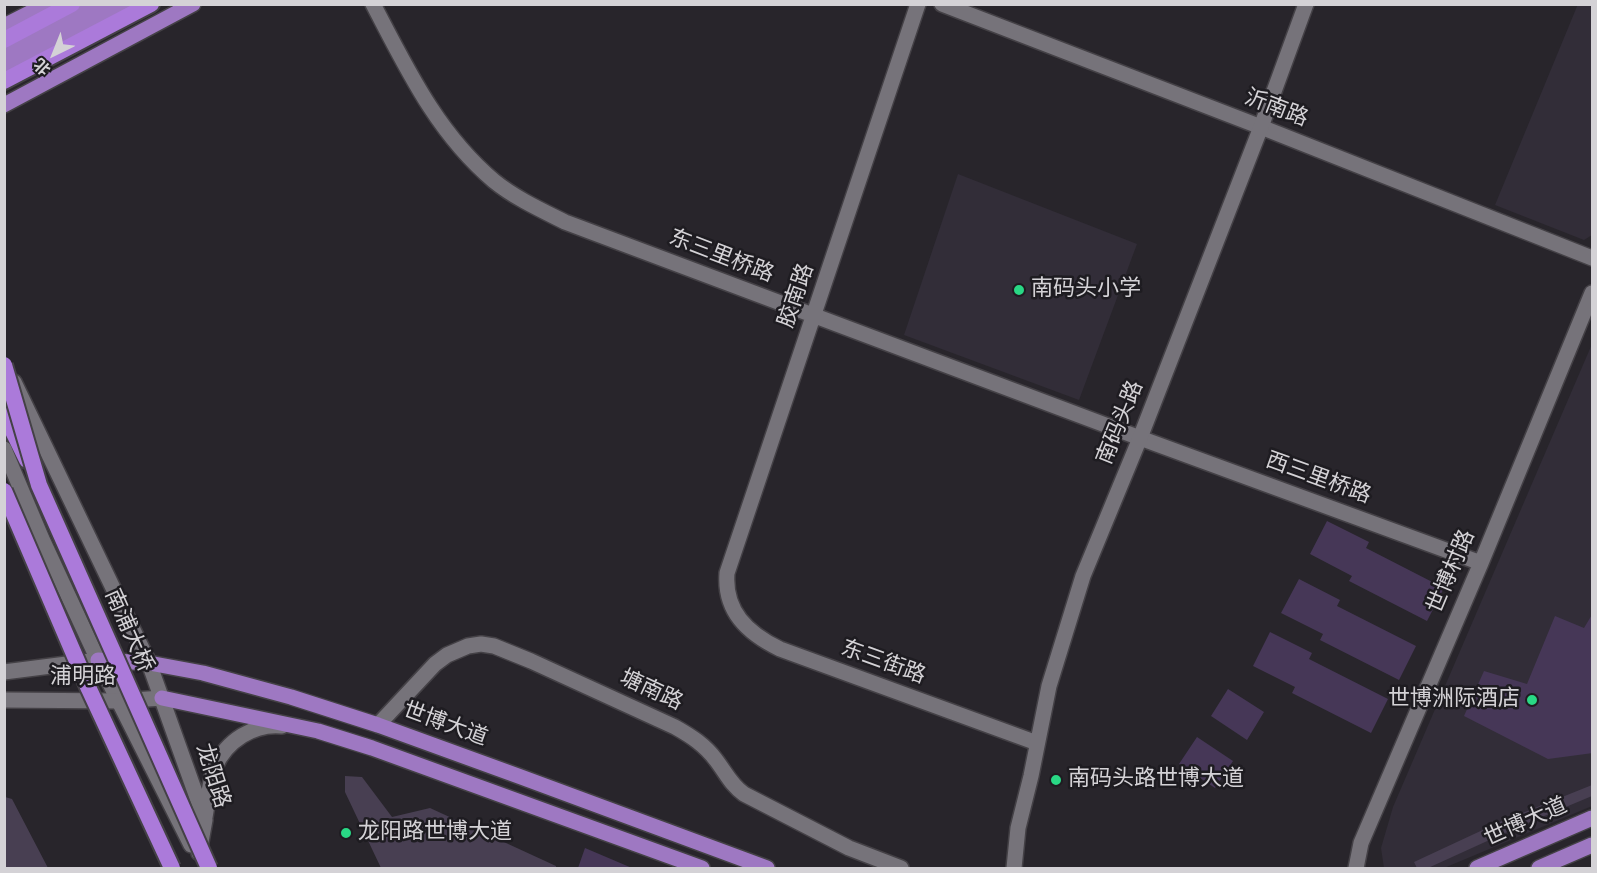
<!DOCTYPE html>
<meta charset="utf-8">
<style>
body{margin:0}
#map{position:relative;width:1597px;height:873px;overflow:hidden;background:#28252b;font-family:"Titillium Web","Noto Sans SC",sans-serif}
canvas{display:block}
.frame{position:absolute;inset:0;border:6px solid #d4d2d6;pointer-events:none}
.north{position:absolute;left:24px;top:24px;width:60px;height:60px;-webkit-text-stroke:4px #1e1c21;paint-order:stroke;rotate:223deg;font-size:16px;font-weight:700;line-height:24px;text-align:center;color:#d4d2d6}
.north::after{content:'';display:block;margin:auto;width:21px;height:27px;background:#d4d2d6;clip-path:polygon(50% 0,100% 100%,50% 72%,0 100%)}
</style>
<div id="map">
<canvas width="1597" height="873"></canvas>
<div class="frame"></div>
<div class="north">北</div>
</div>
<script>
const c = document.querySelector('canvas').getContext('2d');
c.lineJoin = 'round';
function fill(path, color) {
  c.fillStyle = color;
  c.fill(path, 'evenodd');
}
function stroke(path, color, width, dash) {
  c.strokeStyle = color;
  c.lineWidth = width;
  c.lineCap = dash ? 'butt' : 'round';
  c.setLineDash(dash || []);
  c.stroke(path);
}
function write(font, color, halo, rows, align = 'center') {
  c.font = font + ' "Titillium Web","Noto Sans SC",sans-serif';
  c.lineWidth = 5;
  c.setLineDash([]);
  c.textBaseline = 'middle';
  c.strokeStyle = halo;
  c.fillStyle = color;
  for (const [text, x, y, turn = 0] of rows) {
    c.save();
    c.translate(x, y);
    c.rotate((+turn || 0) * Math.PI / 180);
    c.textAlign = isNaN(turn) ? turn : align;
    if (halo) c.strokeText(text, 0, 0);
    c.fillText(text, 0, 0);
    c.restore();
  }
}
fill(new Path2D(`
 M1578,4L1592,5V235L1584,240L1495,205Z
 M958,174L1137,244L1079,400L904,335Z
 M1592,344V806L1444,868H1384L1381,848L1393,807Z`), '#322d38');
fill(new Path2D(`
 M345,776L362,777L392,817L430,808L556,866V868H381L345,792Z
 M1592,785V796L1518,827L1515,816Z
 M5,797L12,799L48,868H5Z
 M1502,821L1507,832L1428,868H1417L1414,862Z`), '#483f52');
fill(new Path2D(`
 M1327,521L1369,542L1366,548L1444,588L1427,621L1349,581L1352,576L1310,554Z
 M1299,579L1340,600L1337,606L1416,646L1399,680L1320,640L1323,634L1281,613Z
 M1593,613V753L1548,759L1464,716L1484,671L1527,684L1555,616L1584,628Z
 M1270,632L1312,653L1309,659L1388,699L1371,733L1292,693L1295,687L1253,666Z
 M1228,689L1264,712L1247,740L1211,716Z
 M1197,737L1233,761L1215,788L1179,764Z
 M585,848L632,868H578Z`), '#463757');
const minor = new Path2D(`
 M373,4C407,69 437,133 494,181C515,198 541,210 565,222L1140,438L1481,563
 M918,4L727,573C724,611 747,633 780,649L1037,743
 M942,4L1261,127L1592,258
 M98,660L191,845
 M149,663L205,820L199,853
 M378,725L435,664L447,655L468,646L481,644L494,646L531,661L675,727C691,736 705,745 716,760C726,773 731,785 744,794L849,848L901,868
 M205,817C208,801 209,783 215,767C226,741 254,723 282,726
 M1356,868L1361,843L1481,563L1592,293`);
const tertiary = new Path2D(`
 M1014,868L1018,828L1031,776L1049,686L1083,576L1140,438L1261,127L1306,4`);
const secondary = new Path2D(`
 M14,382L149,663
 M4,449L42,539L98,660L4,672
 M4,700L119,701L162,698`);
const primary = new Path2D(`
 M4,26L47,4
 M4,53L98,4
 M4,68L125,4
 M4,105L193,4
 M98,660L149,663L203,673L291,697L378,725L521,777L767,868
 M162,698L318,731L372,748L702,868
 M1477,868L1592,818
 M1539,868L1592,845`);
const trunk = new Path2D(`
 M4,40L72,4
 M4,81L151,4
 M4,413L27,460`);
stroke(minor, '#444146', 18);
stroke(tertiary, '#444146', 18);
stroke(secondary, '#444146', 18);
stroke(primary, '#444146', 18);
stroke(trunk, '#444146', 20);
stroke(minor, '#76737a', 15);
stroke(tertiary, '#76737a', 15);
stroke(secondary, '#76737a', 15);
stroke(primary, '#9e78c2', 15);
stroke(trunk, '#ab7ada', 16);
const trunkBridge = new Path2D(`
 M4,365L39,485L209,868
 M4,491L89,689L172,868`);
stroke(trunkBridge, '#444146', 20, []);
stroke(trunkBridge, '#ab7ada', 16);
for (const [x, y, r, color] of [
 [1019,290,6,"#29d885"],
 [1532,700,6,"#29d885"],
 [1056,780,6,"#29d885"],
 [346,833,6,"#29d885"]
]) {
  const dot = new Path2D();
  dot.arc(x, y, r, 0, 2 * Math.PI);
  c.fillStyle = color;
  c.fill(dot);
  stroke(dot, '#1e1c21', 2);
}
write('22px', '#d4d2d6', '#1e1c21', [
 ["沂南路",1276,109,21],
 ["东三里桥路",721,257,21],
 ["胶南路",797,296,-71],
 ["南码头路",1121,423,-68],
 ["西三里桥路",1318,479,20],
 ["世博村路",1452,572,-67],
 ["南浦大桥",128,631,66],
 ["东三街路",883,663,20],
 ["浦明路",83,678],
 ["塘南路",651,691,25],
 ["世博大道",445,725,20],
 ["龙阳路",212,776,72],
 ["世博大道",1526,823,-24]
]);
write('22px', '#d4d2d6', '#1e1c21', [
 ["南码头小学",1031,290],
 ["世博洲际酒店",1520,700,"right"],
 ["南码头路世博大道",1068,780],
 ["龙阳路世博大道",358,833]
], 'left');
</script>
